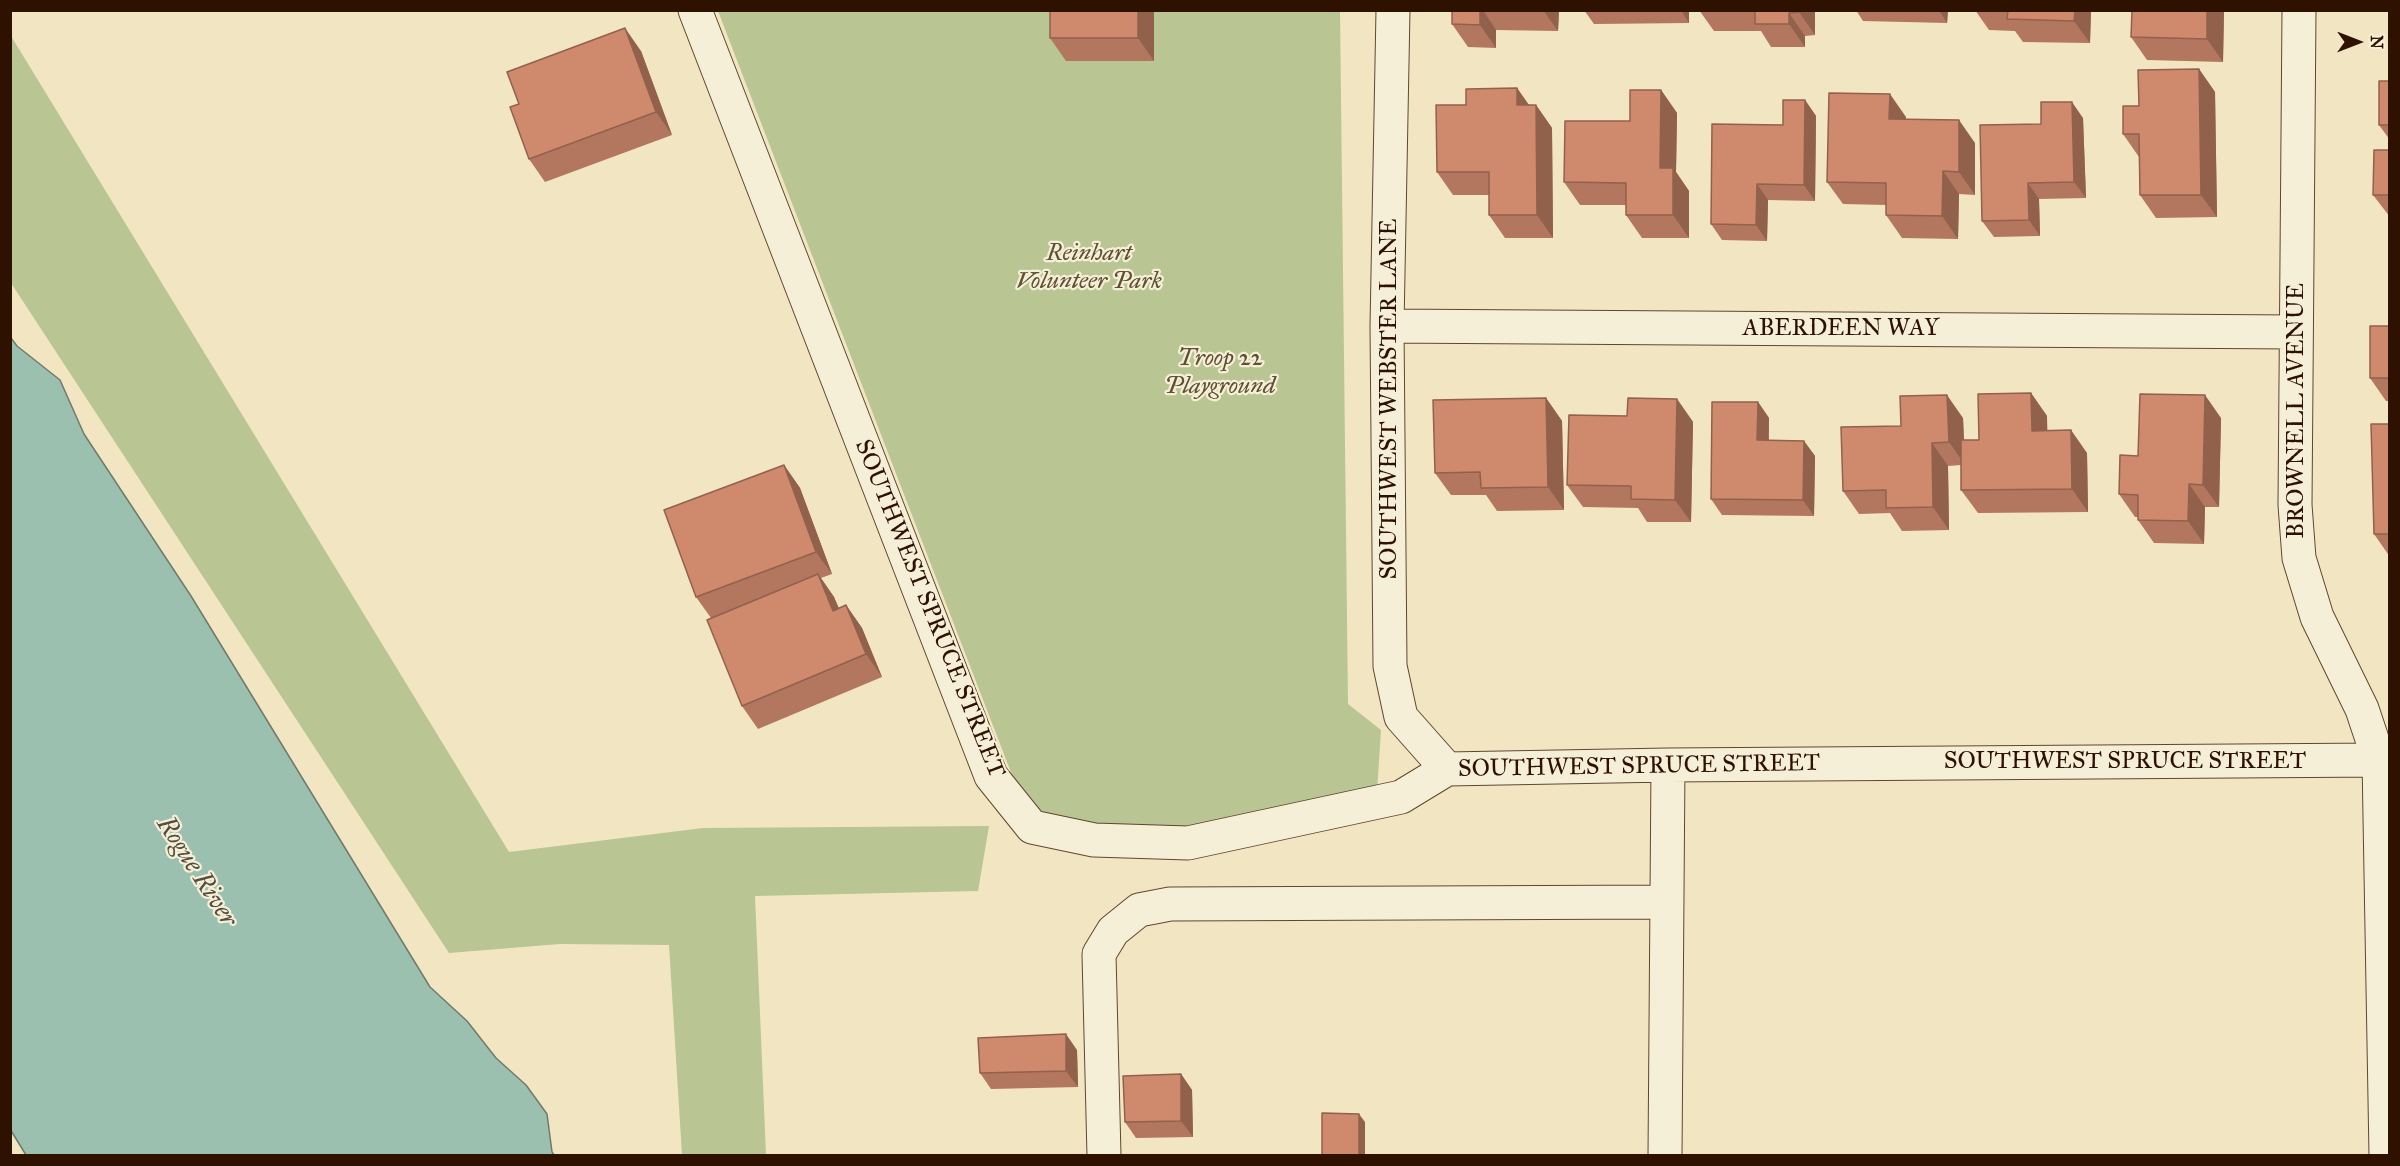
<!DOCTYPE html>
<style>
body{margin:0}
#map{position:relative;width:2400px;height:1166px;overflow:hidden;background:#f1e6c1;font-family:"IM FELL Great Primer",serif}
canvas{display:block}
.frame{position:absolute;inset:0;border:12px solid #2f1100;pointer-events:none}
.north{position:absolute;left:2328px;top:12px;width:60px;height:60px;-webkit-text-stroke:4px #f6efd7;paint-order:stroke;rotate:90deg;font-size:16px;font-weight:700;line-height:24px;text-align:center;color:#2f1100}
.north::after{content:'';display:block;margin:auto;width:21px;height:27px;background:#2f1100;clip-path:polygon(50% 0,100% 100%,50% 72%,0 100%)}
</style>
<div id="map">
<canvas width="2400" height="1166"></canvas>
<div class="frame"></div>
<div class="north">N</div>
</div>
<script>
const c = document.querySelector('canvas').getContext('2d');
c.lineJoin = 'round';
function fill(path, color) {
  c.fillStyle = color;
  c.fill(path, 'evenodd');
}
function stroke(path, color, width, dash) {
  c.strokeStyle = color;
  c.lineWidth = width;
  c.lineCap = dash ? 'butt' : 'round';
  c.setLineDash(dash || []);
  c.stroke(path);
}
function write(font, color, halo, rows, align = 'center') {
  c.font = font + ' "IM FELL Great Primer",serif';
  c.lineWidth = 4.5;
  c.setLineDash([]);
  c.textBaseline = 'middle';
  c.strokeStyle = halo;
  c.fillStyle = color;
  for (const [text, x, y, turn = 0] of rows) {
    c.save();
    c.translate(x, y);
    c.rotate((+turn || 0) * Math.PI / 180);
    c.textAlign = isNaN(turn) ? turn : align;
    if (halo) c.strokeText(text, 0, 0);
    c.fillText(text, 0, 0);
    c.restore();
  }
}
fill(new Path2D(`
 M718,11H1340L1348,704L1381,730L1377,792L1163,831L1032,827Z
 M11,36L509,852L703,828L989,826L978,891L755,896L766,1155H682L669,945L560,944L449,953L11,283Z`), '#b9c593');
const water = new Path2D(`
 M11,338L17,346L60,380L84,434L191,596L430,987L467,1021L496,1058L526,1085L547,1114L552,1152L554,1155H26L10,1129Z`);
fill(water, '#9bc0b0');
stroke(water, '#707a6a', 1.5);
const minor = new Path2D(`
 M695,10L991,776L1032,827L1094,840L1188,843L1401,797L1447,769L1668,765L2379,760L2390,758
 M1393,10L1387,326L1390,666L1401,717L1447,769
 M2299,10L2295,505L2299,558L2317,617L2362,709L2379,760L2386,1156
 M1387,326L2295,332
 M1104,1156L1099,954L1113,931L1139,910L1170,904L1667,902
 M1665,1156L1668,765`);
stroke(minor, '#604630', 35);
stroke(minor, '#f6efd7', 33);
fill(new Path2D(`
 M1154,10V61H1066L1050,38Z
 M1452,10H1559L1558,31L1496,30V48L1468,47L1452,24Z
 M1584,10H1689V23L1594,24Z
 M1699,10H1815V35L1805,36V47H1771L1761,31H1714Z
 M1856,10H1948L1947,23L1863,21Z
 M1975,10H2091L2090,43L2023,42L2015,31L1989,30Z
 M2224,10L2223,62L2147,60L2131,37Z
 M641,51L672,135L545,182L529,159L519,104Z
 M2199,69L2215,92L2217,217L2156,218L2140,195L2139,157L2123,134L2139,106Z
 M1517,88L1529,105H1536L1552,128L1553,238H1505L1489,215V195H1453L1437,172L1466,105Z
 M1661,90L1677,113L1676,172L1689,191V238H1642L1626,215V205H1580L1564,182L1630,121Z
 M1805,100L1816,116L1815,201L1768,200L1767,241L1722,240L1711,224L1783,125Z
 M1906,117V119L1975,143V195L1959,194L1958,239L1902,238L1886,215V205L1843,204L1827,182Z
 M2083,118L2086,198L2039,199L2040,236L1994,237L1982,221L2041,124Z
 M2379,125H2390V140Z
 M2390,150V217L2373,195Z
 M2390,326V401H2386L2370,378Z
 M2031,393L2047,416V431L2087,453L2088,512L1978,513L1961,490V465L1948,466L1949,530L1902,531L1890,513L1859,514L1843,491L1901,426L1963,418L1964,440H1979Z
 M1546,398L1562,421L1564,510L1497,511L1486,495H1451L1435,473Z
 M1677,399L1693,422L1691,522H1647L1638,508L1583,507L1567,485L1627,416Z
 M1758,402L1769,418V440L1804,441L1815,456L1814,516L1722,515L1711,499Z
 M2221,418L2219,507H2205L2204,544L2154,543L2138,520V517H2135L2119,494L2138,456Z
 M2390,424V557L2374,534Z
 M784,465L800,488L832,574L821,578L834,597L839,608L846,605L862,628L882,677L758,729L742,706L711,618L696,597Z
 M1077,1050L1078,1087L991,1089L980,1073Z
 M1181,1074L1192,1090L1193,1137L1136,1138L1125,1122Z`), '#b2775e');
fill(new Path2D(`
 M1138,10H1154V61L1138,38Z
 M1480,10H1483L1496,30V48L1480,25Z
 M1543,10H1559L1558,31Z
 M1681,10H1689V23Z
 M1799,10H1815V35L1799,12Z
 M1939,10H1948L1947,23Z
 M2075,10H2091L2090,43L2074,21Z
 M2207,10H2224L2223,62L2207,39Z
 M1789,13L1805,36V47L1789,24Z
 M625,28L641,51L672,135L656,112Z
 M2199,69L2215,92L2217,217L2201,195Z
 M1517,88L1533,111L1517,105Z
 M1661,90L1677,113L1676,172L1689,191V238L1673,215L1660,168Z
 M1890,94L1906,117L1905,142L1889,119Z
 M1805,100L1816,116L1815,201L1804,185Z
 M2072,102L2083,118L2086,198L2074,182Z
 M1536,105L1552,128L1553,238L1537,215Z
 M1959,120L1975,143V195L1959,172Z
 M1943,171L1959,194L1958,239L1942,216Z
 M2028,183L2039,199L2040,236L2029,220Z
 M1757,184L1768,200L1767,241L1756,225Z
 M2031,393L2047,416L2048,454L2032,431Z
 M1947,395L1963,418L1965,465L1949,442Z
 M2205,395L2221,418L2219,507L2203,485Z
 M1546,398L1562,421L1564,510L1548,487Z
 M1677,399L1693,422L1691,522L1675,500Z
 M1758,402L1769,418L1768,456L1757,440Z
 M2071,430L2087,453L2088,512L2072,489Z
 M1804,441L1815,456L1814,516L1803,500Z
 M1932,443L1948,466L1949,530L1933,507Z
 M784,465L800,488L832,574L816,552Z
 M2189,484L2205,507L2204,544L2188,521Z
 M818,574L834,597L849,634L833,611Z
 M846,605L862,628L882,677L866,654Z
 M1066,1034L1077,1050L1078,1087L1066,1071Z
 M1181,1074L1192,1090L1193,1137L1181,1121Z
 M1359,1114L1365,1122V1155H1359Z`), '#91614c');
const building = new Path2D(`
 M1050,10H1138V38H1050Z
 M1452,10H1480V25L1452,24Z
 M1755,10H1799V12L1789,13V24H1755Z
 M2008,10H2075L2074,21L2007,19Z
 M2132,10H2207V39L2131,37Z
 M625,28L656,112L529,159L510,107L519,104L507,72Z
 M2199,69L2201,195H2140L2139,134H2123V106H2139L2138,70Z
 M2379,81H2390V125H2379Z
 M1517,88V105H1536L1537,215H1489V172H1437L1436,105H1466V89Z
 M1630,90H1661L1660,168H1673V215H1626V183L1564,182L1565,121H1630Z
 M1829,93L1890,94L1889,119L1959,120V172L1943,171L1942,216L1886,215V183L1827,182Z
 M1783,100H1805L1804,185L1757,184L1756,225L1711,224L1712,124L1783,125Z
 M2041,102H2072L2074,182L2028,183L2029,220L1982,221L1980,125L2041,124Z
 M2374,150H2390V195H2373Z
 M2370,326H2390V378H2370Z
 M2031,393L2032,431L2071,430L2072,489L1961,490V440H1979L1978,394Z
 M2140,394L2205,395L2203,485L2189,484L2188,521L2138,520V495L2119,494L2120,455L2138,456Z
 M1947,395L1949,442L1932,443L1933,507L1886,508V490L1843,491L1841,427L1901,426L1900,396Z
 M1546,398L1548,487L1481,488L1480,472L1435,473L1433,400Z
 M1628,398L1677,399L1675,500L1631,499V486L1567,485L1569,415L1627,416Z
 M1712,402H1758L1757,440L1804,441L1803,500L1711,499Z
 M2371,424H2390V534H2374Z
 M784,465L816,552L696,597L664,510Z
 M818,574L833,611L846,605L866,654L742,706L707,620Z
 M1066,1034V1071L980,1073L978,1038Z
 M1181,1074V1121L1125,1122L1123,1076Z
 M1322,1113L1359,1114V1155H1322Z`);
fill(building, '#cf8a6d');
stroke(building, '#91614c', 1.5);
write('italic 24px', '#5f5033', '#f6efd7', [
 ["Reinhart",1089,254],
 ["Volunteer Park",1089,282],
 ["Troop 22",1220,359],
 ["Playground",1220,387]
]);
write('24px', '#2f1100', '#f6efd7', [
 ["ABERDEEN WAY",1841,329],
 ["SOUTHWEST WEBSTER LANE",1390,399,-90],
 ["BROWNELL AVENUE",2297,411,-90],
 ["SOUTHWEST SPRUCE STREET",929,609,68],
 ["SOUTHWEST SPRUCE STREET",2125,762],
 ["SOUTHWEST SPRUCE STREET",1639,767,-1]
]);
write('italic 26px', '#554e3e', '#f6efd7', [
 ["Rogue River",196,872,57]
]);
</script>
